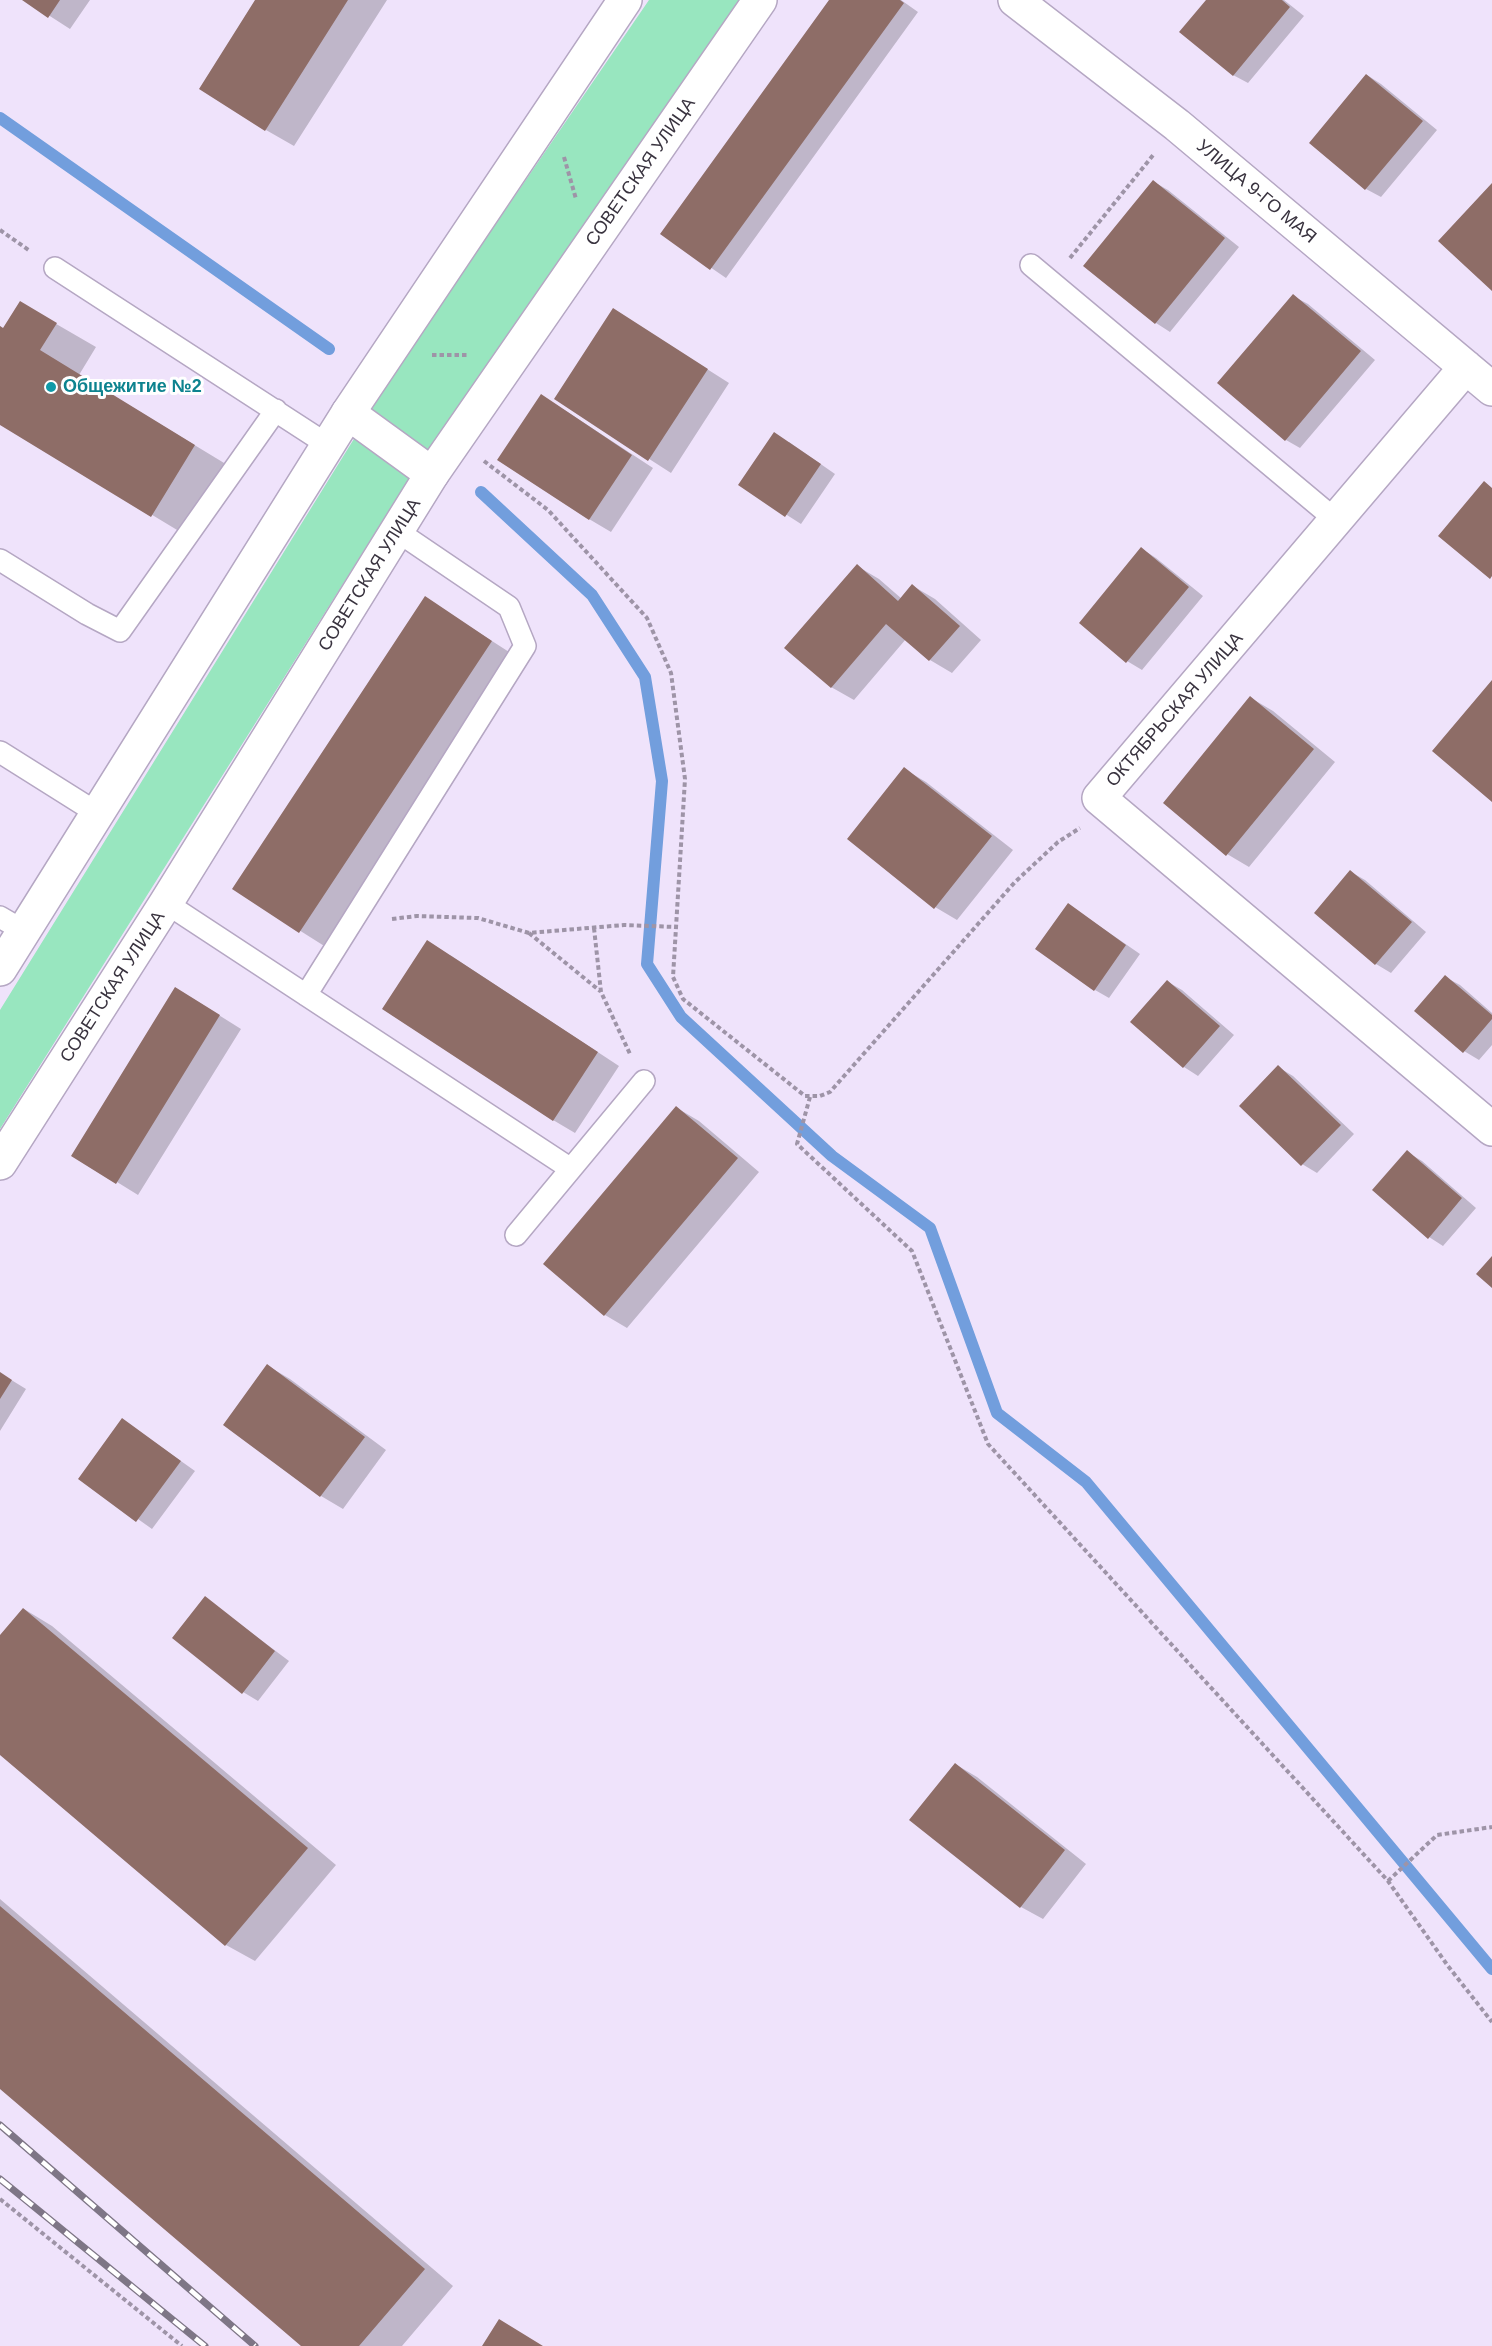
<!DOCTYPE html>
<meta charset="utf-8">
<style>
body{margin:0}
canvas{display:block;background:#efe3fb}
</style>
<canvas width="1492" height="2346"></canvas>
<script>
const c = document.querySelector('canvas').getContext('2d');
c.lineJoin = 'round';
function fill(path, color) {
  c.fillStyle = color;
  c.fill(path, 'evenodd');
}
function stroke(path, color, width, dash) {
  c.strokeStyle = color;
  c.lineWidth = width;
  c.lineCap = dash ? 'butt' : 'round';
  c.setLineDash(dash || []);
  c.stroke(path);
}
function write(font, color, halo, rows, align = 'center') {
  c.font = font + ' Helvetica,sans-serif';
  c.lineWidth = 6;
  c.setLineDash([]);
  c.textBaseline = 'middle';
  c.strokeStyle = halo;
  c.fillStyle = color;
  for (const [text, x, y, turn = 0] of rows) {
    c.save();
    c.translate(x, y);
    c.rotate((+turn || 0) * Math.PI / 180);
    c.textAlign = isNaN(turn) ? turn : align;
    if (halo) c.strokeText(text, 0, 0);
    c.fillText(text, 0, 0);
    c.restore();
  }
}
fill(new Path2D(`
 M649,0H742L427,454L369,409Z
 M357,434L414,471L0,1129V1010Z`), '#98e6bf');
fill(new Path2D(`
 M25,0H90L70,29Z
 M257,0H387L294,146L266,130Z
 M831,0H901L918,12L726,278L662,234Z
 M1208,0H1284L1304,16L1248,83L1233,75Z
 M1367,75L1381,84L1437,130L1381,197L1366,189L1311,143Z
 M1154,182L1168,190L1239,247L1170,332L1156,323Z
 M1293,296L1308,304L1375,360L1300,448L1286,440Z
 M20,303L96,347L79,375L234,469L192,539L0,423V326L4,329Z
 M614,310L729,383L671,473L556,399Z
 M563,409L653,468L611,532L589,519Z
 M789,442L835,474L801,524L740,485Z
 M1142,549L1156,558L1203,596L1142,670L1127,661Z
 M857,566L879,579L902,599L913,586L935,599L981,640L952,673L930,660L906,639L854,700L831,687Z
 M425,598L520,659L329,949L234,889Z
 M1251,698L1273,711L1335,762L1249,867L1227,854Z
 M904,769L926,782L1013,850L957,920L935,907Z
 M1351,872L1365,880L1426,932L1391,973L1376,964L1316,913Z
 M1069,905L1140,954L1109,998L1095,990Z
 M450,955L619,1066L575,1133L553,1120Z
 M1445,977L1460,985L1492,1013V1045L1479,1060L1464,1051Z
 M1168,982L1182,990L1234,1035L1198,1076L1184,1067L1132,1022Z
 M198,1002L241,1029L138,1195L117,1182Z
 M1278,1067L1293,1076L1354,1134L1317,1173L1302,1164Z
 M677,1108L699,1121L759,1172L627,1328L605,1315L545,1264Z
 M1407,1152L1422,1161L1476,1208L1443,1246L1429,1237Z
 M268,1366L290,1379L386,1450L343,1509L321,1496L225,1425Z
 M0,1373L26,1389L0,1431Z
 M123,1420L195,1471L152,1529L80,1478Z
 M205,1598L289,1661L258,1701L243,1692Z
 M24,1609L52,1626L336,1865L255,1961L226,1945L0,1753V1638Z
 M955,1764L977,1777L1086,1864L1043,1919L1021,1907Z
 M0,1899L453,2286L402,2346H303L0,2087Z`), '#0003');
stroke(new Path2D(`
 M0,118L329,349
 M481,492L592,595L645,677L662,781L647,964L681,1017L832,1156L930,1228L997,1413L1086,1482L1492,1969`), '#729edd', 12);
fill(new Path2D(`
 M22,0H60L48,18Z
 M255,0H348L265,131L199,89Z
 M829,0H900L904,3L710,270L660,234Z
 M1206,0H1282L1290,7L1233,76L1179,32Z
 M1366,74L1423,121L1365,190L1309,143Z
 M1153,180L1225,238L1155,324L1083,266Z
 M1492,183V291L1438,241Z
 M1293,294L1361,351L1285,441L1217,383Z
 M20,301L57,323L40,350L195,445L151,517L0,425V326L3,328Z
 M613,308L708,369L648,461L554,399Z
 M541,394L632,455L589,520L497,460Z
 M774,432L821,464L785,517L738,485Z
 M1484,481L1492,488V576L1490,579L1438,536Z
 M1141,547L1189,587L1126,663L1079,623Z
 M857,564L898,601L912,584L960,626L929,661L886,624L831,688L784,648Z
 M425,596L492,641L299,933L232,889Z
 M1492,680V802L1432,751Z
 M1250,696L1314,749L1226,856L1163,803Z
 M904,767L992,836L934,909L847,839Z
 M1350,870L1412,922L1375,965L1314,913Z
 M1068,903L1126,945L1094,991L1035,949Z
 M427,940L598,1052L553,1121L382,1009Z
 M1445,975L1492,1015V1019L1463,1053L1414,1011Z
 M1167,980L1220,1026L1183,1068L1130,1022Z
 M175,987L220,1015L116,1184L71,1156Z
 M1278,1065L1341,1125L1301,1166L1239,1106Z
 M676,1106L738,1158L604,1316L543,1264Z
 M1407,1150L1462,1198L1428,1239L1372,1190Z
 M1492,1256V1288L1476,1274Z
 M267,1364L365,1437L320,1497L223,1425Z
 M0,1372L12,1380L0,1399Z
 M122,1418L181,1461L136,1522L78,1479Z
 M205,1596L275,1651L242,1694L172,1638Z
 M23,1608L308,1848L225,1946L0,1755V1635Z
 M955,1763L1065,1850L1020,1908L909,1820Z
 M0,1906L425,2269L359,2346H301L0,2089Z
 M499,2319L543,2346H482Z`), '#8e6d67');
const service = new Path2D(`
 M1031,265L1337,521
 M55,268L328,445
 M0,560L87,614L120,631L276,410
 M0,752L97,813
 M166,903L571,1169
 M0,917L24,931
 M306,995L525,646L509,607L397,531
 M516,1235L644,1081`);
const minor = new Path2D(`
 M1015,0L1177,125L1492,389
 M1466,367L1099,798L1492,1129
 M348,413L432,474`);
const secondary = new Path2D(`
 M0,969L348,413L625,0
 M0,1163L166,903L432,474L760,0`);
stroke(service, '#b5a7c3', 24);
stroke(minor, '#b5a7c3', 36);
stroke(secondary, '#b5a7c3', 36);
stroke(new Path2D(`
 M564,157L576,199
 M0,230L30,251
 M1070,258L1154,154
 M432,355H469
 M484,461L548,510L647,618L671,673L685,779L673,977L683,999L805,1096H820L830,1092L1015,882L1058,842L1080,828
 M392,919L417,916L478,918L529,933L624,925L676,927
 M594,928L601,992L630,1054
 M529,933L600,991
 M810,1097L797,1144L912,1251L988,1444L1388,1881L1448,1966L1492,2022
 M1388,1881L1437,1835L1492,1827
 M0,2199L182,2346`), '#9e94a7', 4, [4.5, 3]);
stroke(service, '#fff', 21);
stroke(minor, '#fff', 33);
stroke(secondary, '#fff', 33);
const rail = new Path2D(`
 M0,2125L255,2346
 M0,2179L205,2346`);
stroke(rail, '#7e7686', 7);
stroke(rail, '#fff', 4.5, [14]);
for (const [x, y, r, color] of [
 [51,387,6,"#0f9aa8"]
]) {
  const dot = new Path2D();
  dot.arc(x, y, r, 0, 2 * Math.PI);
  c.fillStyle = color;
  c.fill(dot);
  stroke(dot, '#fff', 2);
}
write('18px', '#39333f', '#fff', [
 ["СОВЕТСКАЯ УЛИЦА",641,172,-55],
 ["УЛИЦА 9-ГО МАЯ",1256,192,40],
 ["СОВЕТСКАЯ УЛИЦА",370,575,-58],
 ["ОКТЯБРЬСКАЯ УЛИЦА",1175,710,-49],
 ["СОВЕТСКАЯ УЛИЦА",113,987,-57]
]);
write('bold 18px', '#0d838f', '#fff', [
 ["Общежитие №2",63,387]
], 'left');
</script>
